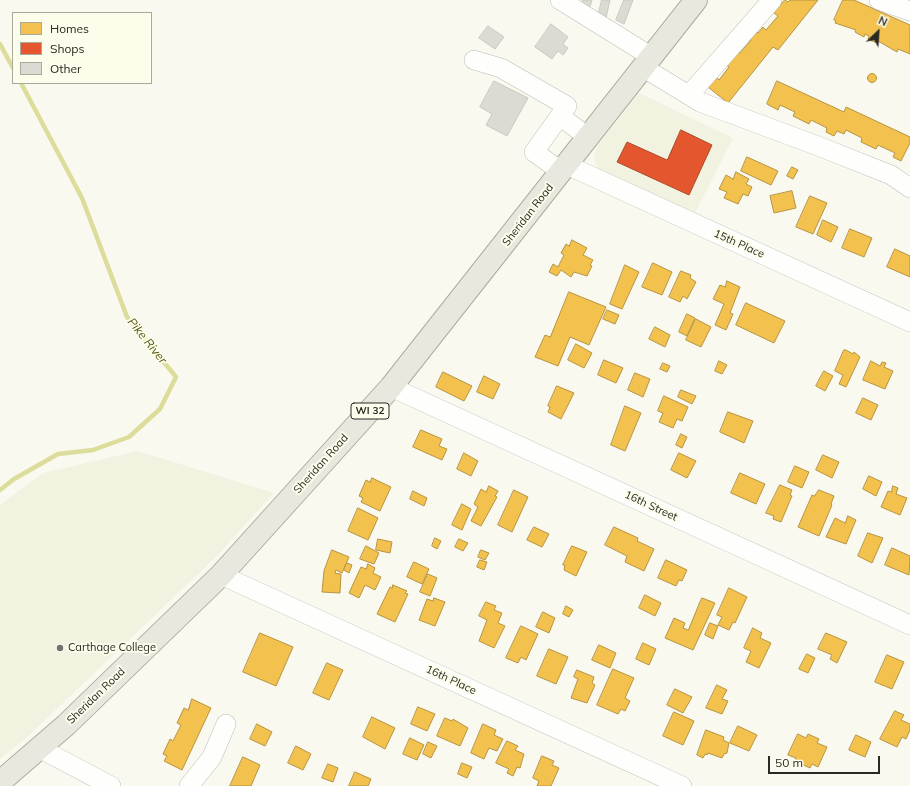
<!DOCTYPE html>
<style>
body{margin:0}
#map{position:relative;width:910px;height:786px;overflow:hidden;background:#f9f9f0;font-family:Mulish,sans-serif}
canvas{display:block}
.legend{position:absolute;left:12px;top:12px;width:140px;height:72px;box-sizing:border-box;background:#fdfdec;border:1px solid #a9a99c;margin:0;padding:5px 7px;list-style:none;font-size:12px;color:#2a2a24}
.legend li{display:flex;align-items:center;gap:8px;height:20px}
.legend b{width:20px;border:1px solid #a9a99c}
.north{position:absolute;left:858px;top:12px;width:40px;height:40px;-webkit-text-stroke:3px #fdfdec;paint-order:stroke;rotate:25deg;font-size:11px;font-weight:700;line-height:16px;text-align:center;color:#2a2a24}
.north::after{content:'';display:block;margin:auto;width:14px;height:18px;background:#2a2a24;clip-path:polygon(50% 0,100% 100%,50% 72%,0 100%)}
.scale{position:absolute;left:768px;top:756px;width:112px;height:18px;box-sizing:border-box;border:2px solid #2a2a24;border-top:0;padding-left:5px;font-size:12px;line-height:14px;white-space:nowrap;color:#2a2a24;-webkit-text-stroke:3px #fdfdec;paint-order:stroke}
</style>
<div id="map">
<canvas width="910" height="786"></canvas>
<ul class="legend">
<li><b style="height:11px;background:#f2c14e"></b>Homes</li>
<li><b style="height:11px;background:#e4572e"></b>Shops</li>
<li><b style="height:11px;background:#dbdbd4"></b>Other</li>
</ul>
<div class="north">N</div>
<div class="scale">50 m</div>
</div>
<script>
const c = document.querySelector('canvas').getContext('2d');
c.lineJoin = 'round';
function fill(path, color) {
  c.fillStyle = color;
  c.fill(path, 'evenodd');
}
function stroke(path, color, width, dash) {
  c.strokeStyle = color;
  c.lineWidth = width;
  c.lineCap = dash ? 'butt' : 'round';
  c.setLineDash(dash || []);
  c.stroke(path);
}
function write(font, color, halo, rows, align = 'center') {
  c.font = font + ' Mulish,sans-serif';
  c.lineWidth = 4;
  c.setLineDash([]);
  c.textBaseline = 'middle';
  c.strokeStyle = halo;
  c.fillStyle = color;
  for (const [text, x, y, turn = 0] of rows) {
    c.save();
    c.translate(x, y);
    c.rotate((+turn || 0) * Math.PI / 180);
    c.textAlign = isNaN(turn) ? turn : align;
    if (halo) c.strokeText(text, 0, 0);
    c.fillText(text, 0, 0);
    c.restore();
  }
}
fill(new Path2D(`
 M639,93L733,138L693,217L600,171L595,163L594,154L599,144Z
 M138,451L274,493L217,556L24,740L0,759V505L43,473Z`), '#f2f2e0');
const homes = new Path2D(`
 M785,0L788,2L790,0H818L778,50L773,47L728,103L708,87L716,77L719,80L729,67L726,65L737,51L740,53L751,40L748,37L754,30L758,33L763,27L766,30L778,16L774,13Z
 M843,0H854L910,25V54L898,49L897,52L878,41L877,43L868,39L869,36L865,34L864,37L855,32L856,30L835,23L836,21L834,20Z
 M867.5 78a4.5 4.5 0 1 1 9 0a4.5 4.5 0 1 1-9 0Z
 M777,81L844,112L846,107L910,137V143L901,161L893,157L895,153L878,145L876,149L861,142L862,138L846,130L844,134L837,131L834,136L826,132L827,128L811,120L809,124L793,116L795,112L780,105L778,110L767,104Z
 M747,157L778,171L771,185L741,171Z
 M792,167L798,170L793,179L787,176Z
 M736,172L749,179L746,184L752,187L748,196L743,194L738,204L724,198L727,192L719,189L726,175L733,179Z
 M792,191L796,208L774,213L770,196Z
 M810,196L827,203L813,234L796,227Z
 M823,220L838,227L831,242L817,235Z
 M850,229L872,238L864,257L842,248Z
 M572,240L587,248L583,255L593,260L590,265L592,266L587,276L574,272L571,277L561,270L557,276L549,272L553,264L558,267L564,255L561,253L566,244L569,246Z
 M895,249L910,256V277L887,267Z
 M653,263L672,272L662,295L642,287Z
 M625,265L639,272L622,309L610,304Z
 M681,271L691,275L690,278L696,282L687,299L683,296L680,302L669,297Z
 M727,281L740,287L730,313L733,314L726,330L715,325L724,304L713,299L720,285L725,287Z
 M569,292L606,307L589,345L570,337L558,366L535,357L545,335L550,337Z
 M746,303L785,321L774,343L736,325Z
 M607,310L619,315L615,324L603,319Z
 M687,314L695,318L687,336L679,332Z
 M696,319L711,327L701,347L686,340Z
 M655,327L670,335L665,347L649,339Z
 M576,344L592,353L584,368L568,360Z
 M844,350H846L853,354L854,352L860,357L846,387L839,384L843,375L835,371Z
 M604,360L623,368L616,383L598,375Z
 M719,361L727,365L722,374L715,371Z
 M871,361L880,366L882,362L886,363L884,367L893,371L885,389L863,380Z
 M663,363L670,366L667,372L660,369Z
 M824,371L833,376L825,391L816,386Z
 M443,372L472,386L464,401L436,387Z
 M635,373L650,379L643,397L628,390Z
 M484,376L500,384L493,399L477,392Z
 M557,386L574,393L561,419L548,412L550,407L548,406Z
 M681,390L696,396L692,404L678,397Z
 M664,396L688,407L682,421L677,419L673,428L659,422L663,413L658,411Z
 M863,398L878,405L871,420L856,413Z
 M625,406L641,413L625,451L611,445Z
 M728,412L753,421L744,443L720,432Z
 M421,430L442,439L439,446L447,449L442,460L413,447Z
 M681,434L687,437L682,448L676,445Z
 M464,453L478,461L471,476L457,469Z
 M679,453L696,461L687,478L671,470Z
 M823,455L839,462L832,478L816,470Z
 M795,466L809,472L802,488L788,482Z
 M740,473L765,484L756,504L731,493Z
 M869,476L882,482L876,496L863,489Z
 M372,478L391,487L380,511L361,502L363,498L359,496L366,480L370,482Z
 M780,485L792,490L790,495L792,496L781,522L773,519L774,516L766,513Z
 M489,486L498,491L495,496L497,497L481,526L471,521L478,507L474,504L481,489L486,492Z
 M893,486L898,488L896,494L907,498L900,515L881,507L888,491L891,492Z
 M514,490L528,497L512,532L498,525Z
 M819,490L834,496L831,504L832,505L819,536L798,527L812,495L814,496Z
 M413,491L427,498L424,506L410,499Z
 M462,504L471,509L462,530L452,525Z
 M358,508L378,518L368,540L348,531Z
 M848,516L856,520L846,544L826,537L835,518L845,523Z
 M534,527L549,534L542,547L527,540Z
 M614,527L638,538L637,541L654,549L644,571L625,562L627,556L605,545Z
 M868,533L883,538L872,563L858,556Z
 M435,538L441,541L437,549L432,546Z
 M378,539L392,542L390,553L376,550Z
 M459,539L468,543L463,551L455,547Z
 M366,546L379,553L374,564L360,559Z
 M572,546L587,552L576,576L564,570L565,565H563Z
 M892,548L910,556L909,575L885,565Z
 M332,550L349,557L342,573L336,570L335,573L341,574L340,593L322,592L324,571Z
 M481,550L489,553L485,560L478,557Z
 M480,560L487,562L484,570L477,567Z
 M666,560L687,570L682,581L679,580L676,586L658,578Z
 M414,562L429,569L422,584L407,577Z
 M347,563L352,565L349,573L344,570Z
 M368,564L375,568L373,573L381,577L375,590L365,585L359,598L349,593L361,567L366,569Z
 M428,574L437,578L430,596L420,592Z
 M393,585L407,591L405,593L408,594L395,622L377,614L390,587L392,588Z
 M729,588L747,597L735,623L733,622L729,630L718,625L722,617L717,615Z
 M645,595L661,603L655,616L639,608Z
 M434,598L445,602L435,626L419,620L427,599L433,601Z
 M702,598L715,603L693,650L665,638L674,618L685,623L683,628L688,630Z
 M486,602L496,606L494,610L502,613L498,623L505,626L494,648L479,641L487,620L479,616Z
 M566,606L573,610L569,617L563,614Z
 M543,612L555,618L549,633L536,627Z
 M710,623L718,626L713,639L705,635Z
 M521,626L538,634L526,660L521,657L518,663L506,658Z
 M753,628L762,633L760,638L771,643L759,668L746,662L751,651L744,648Z
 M260,633L293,647L276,686L243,672Z
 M826,633L847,642L837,663L830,659L832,655L818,649Z
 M643,643L656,649L649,665L636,659Z
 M599,645L616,653L610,668L592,660Z
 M549,649L568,657L556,684L537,676Z
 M807,654L815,658L808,673L799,669Z
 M887,655L904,662L892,689L875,682Z
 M327,663L343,670L329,700L313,693Z
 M613,669L634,678L625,698L630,701L625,711L621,709L618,714L597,705Z
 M577,670L594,677L592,683L595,685L587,703L571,698L578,679L574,677Z
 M717,685L727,690L722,699L728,701L722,714L706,708Z
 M675,689L692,697L683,713L667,705Z
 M192,699L211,708L182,770L164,761L167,756L163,754L170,739L173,741L181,725L177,723L184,708L188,710Z
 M418,707L435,714L427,731L411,724Z
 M895,711L904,715L901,720L910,724V730L906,739L902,737L897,747L880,739Z
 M674,712L694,721L683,745L663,736Z
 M372,717L395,728L385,749L363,737Z
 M445,718L452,721L453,719L468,728L460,746L437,736Z
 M257,724L272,732L265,746L250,739Z
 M483,724L496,730L494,735L503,739L497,751L489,748L484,759L471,753Z
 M738,726L757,735L749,751L730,743Z
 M706,730L724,737L723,740L729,743L727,753L724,754L722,758L708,753L707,755L705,754L703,758L697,755Z
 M798,734L806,738L808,734L819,739L817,743L827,747L818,767L812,764L810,768L795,761L796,758L788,755Z
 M856,735L871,742L865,757L849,750Z
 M410,738L424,745L417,760L403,754Z
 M507,741L518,746L515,750L524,754L520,768L517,767L513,776L507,773L509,769L496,763Z
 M428,742L437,746L431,758L423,754Z
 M296,746L311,754L303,770L288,763Z
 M542,756L554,761L552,765L559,768L551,786H537L539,781L533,778Z
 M243,757L260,765L251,786H230Z
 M462,763L472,767L467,778L458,774Z
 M328,764L338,768L333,782L322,778Z
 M355,772L371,779L368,786H349Z`);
fill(homes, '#f2c14e');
stroke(homes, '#b69441', 1);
const shops = new Path2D(`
 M681,130L712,145L689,195L617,162L627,142L667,160Z`);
fill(shops, '#e4572e');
stroke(shops, '#ac4a2b', 1);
stroke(new Path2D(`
 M0,44L13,68
 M0,490L14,479L58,454L93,450L129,437L160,409L176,377L127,317L82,198L21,83`), '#dcdc9b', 4.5);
const building = new Path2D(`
 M583,0H592L589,10L581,7Z
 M602,0H610L606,18L598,16Z
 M624,0H633L624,24L616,20Z
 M551,24L568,37L563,44L568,48L563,55L558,51L552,59L535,47Z
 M488,26L504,37L495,49L479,38Z
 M494,81L528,98L507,136L486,125L492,114L480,107Z`);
fill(building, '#dbdbd4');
stroke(building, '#c9c9c1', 1);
const minor = new Path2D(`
 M560,0L652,57
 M879,0L910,11
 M474,60L501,68L567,106L534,152L562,172
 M644,68L700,102L818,146L891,175L910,188
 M689,95L772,0
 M560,116L589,138
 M567,165L910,322
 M391,387L910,625
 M221,575L682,786
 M39,748L111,786
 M189,786L212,757L226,724`);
const major = new Path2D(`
 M0,782L66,725L221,575L391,387L696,0`);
stroke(minor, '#bdbdb6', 20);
stroke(major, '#adac9a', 24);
stroke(minor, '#fefefd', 19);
stroke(major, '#e8e8df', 22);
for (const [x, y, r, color] of [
 [60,648,4,"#72726b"]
]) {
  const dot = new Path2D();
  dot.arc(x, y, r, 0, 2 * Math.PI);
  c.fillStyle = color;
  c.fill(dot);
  stroke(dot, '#fdfdec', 1.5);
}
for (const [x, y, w] of [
 [370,411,38]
]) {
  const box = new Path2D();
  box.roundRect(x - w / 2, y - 8, w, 16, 3);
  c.fillStyle = '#fdfdec';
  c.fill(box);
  stroke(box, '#2a2a24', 1);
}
write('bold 10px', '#2a2a24', null, [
 ["WI 32",370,411]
]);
write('11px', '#2a2a24', '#fdfdec', [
 ["Sheridan Road",528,215,-52],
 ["15th Place",739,244,24],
 ["Sheridan Road",321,464,-48],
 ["16th Street",651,506,25],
 ["16th Place",451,680,25],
 ["Sheridan Road",96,696,-44]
]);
write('11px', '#2a2a24', '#fdfdec', [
 ["Carthage College",68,648]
], 'left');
write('italic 12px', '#585613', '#fdfdec', [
 ["Pike River",147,341,51]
]);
</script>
